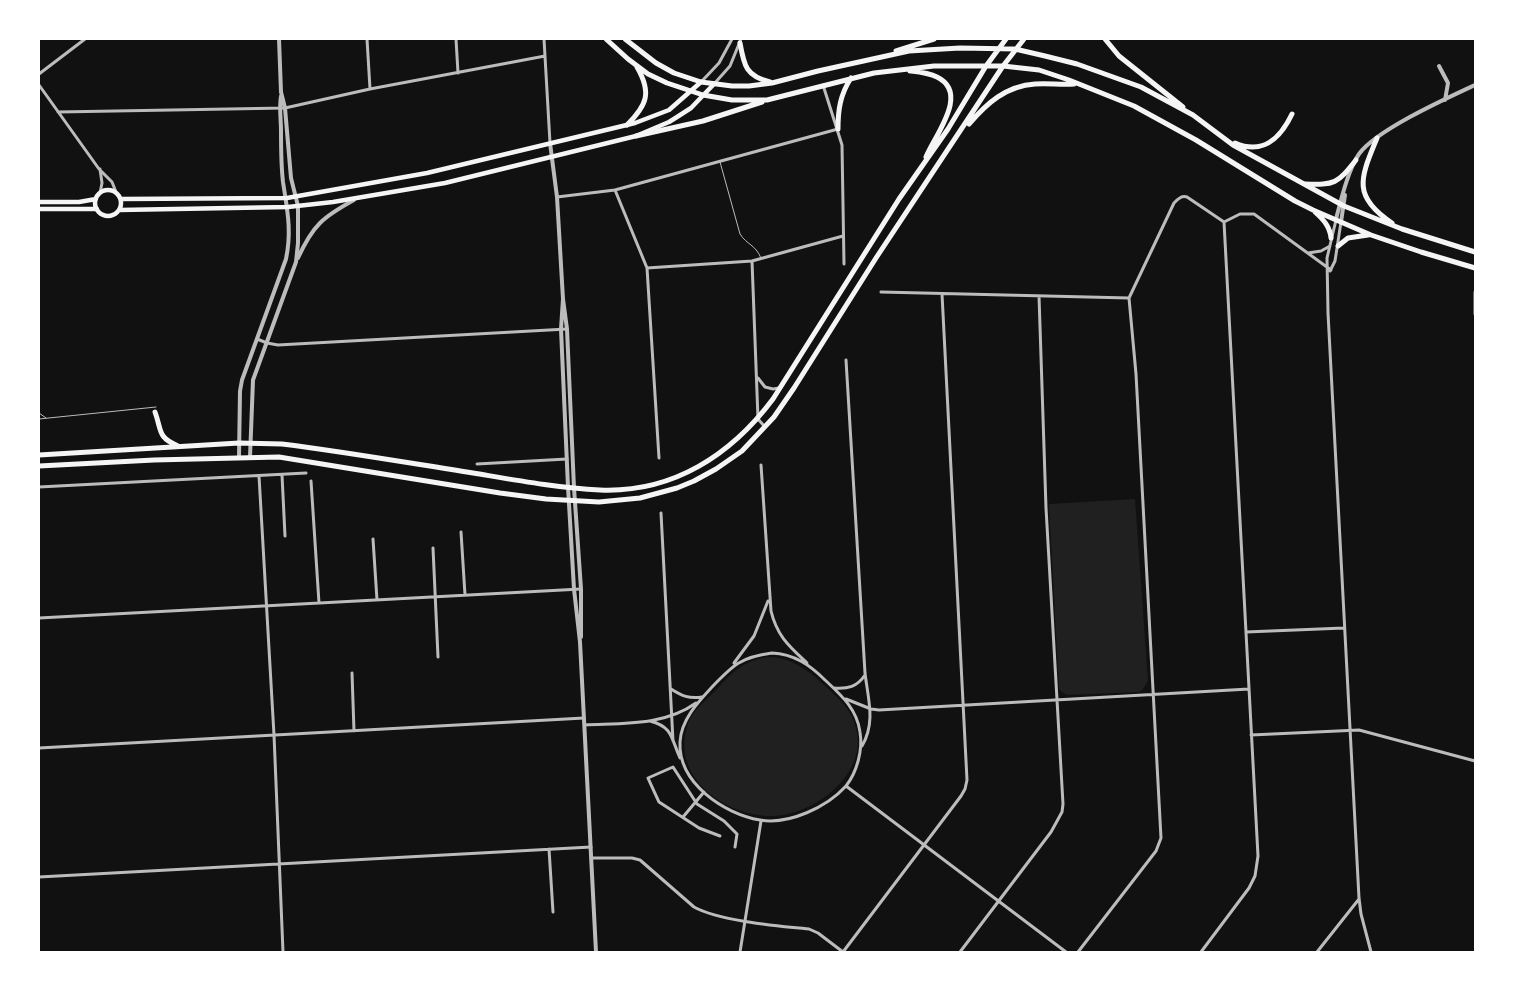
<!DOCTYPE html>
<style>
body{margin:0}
#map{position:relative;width:1514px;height:991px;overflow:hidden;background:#111;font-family:Quicksand,sans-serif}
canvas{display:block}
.frame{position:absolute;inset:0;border:40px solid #fff;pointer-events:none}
</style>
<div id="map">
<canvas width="1514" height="991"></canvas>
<div class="frame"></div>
</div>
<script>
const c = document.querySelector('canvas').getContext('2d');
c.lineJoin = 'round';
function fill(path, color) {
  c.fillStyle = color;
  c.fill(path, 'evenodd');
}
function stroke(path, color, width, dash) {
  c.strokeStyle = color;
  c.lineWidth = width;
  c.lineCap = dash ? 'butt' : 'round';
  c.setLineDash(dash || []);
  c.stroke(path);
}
fill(new Path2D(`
 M1135,499L1148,681L1143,689L1139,692L1067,695L1062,692L1059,689L1049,504Z
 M770,657C791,658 807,669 823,684C837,697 851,708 856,728C869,774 814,815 773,816C727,817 671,778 687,727C691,711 706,701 717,689C732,672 746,659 770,657Z`), '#202020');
stroke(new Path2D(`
 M720,162L740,234C747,245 755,244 761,258
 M39,413L46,418
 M39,419L156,407`), '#bcbcbc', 1);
stroke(new Path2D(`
 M367,39L370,89
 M456,39L458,73
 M544,39L550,143
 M39,74L85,39
 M702,81L719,63L732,39
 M714,84L730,66L741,39
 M39,85L99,169L112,182L116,192
 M823,85L842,145L844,264
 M58,112L285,108L370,89L545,56
 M100,169L102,183L100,193
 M615,190L647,268L659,458
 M557,197L615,190L838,129
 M1336,220L1327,258L1328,313L1359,898L1361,914L1371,952
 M1224,222L1240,214H1254L1331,270
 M1308,253L1321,251L1330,246
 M752,261L758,419L765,427
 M647,268L752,261L843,236
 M1330,271L1335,261L1341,222
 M881,292L1129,298
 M1475,292V314
 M257,339L267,343L278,345L567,329
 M846,360L865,673C868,699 876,722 862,746
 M758,378L765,387L773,389L779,388
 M477,464L567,459
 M761,465L771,611C777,636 789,646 807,663
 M282,475L285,536
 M259,476L274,735L283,952
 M311,481L319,603
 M39,487L306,473
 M661,513L673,741
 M461,532L465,595
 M373,539L377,600
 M433,548L438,657
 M39,618L581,589
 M1246,632L1344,628
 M772,653C794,654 810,665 825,680C841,695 857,709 860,732C863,750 857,772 846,786C827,807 789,825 760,820C724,814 678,783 680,742C681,720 698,702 712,687C733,665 741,657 772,653Z
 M734,663L754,636L768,601
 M352,673L354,731
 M834,688C848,689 857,687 865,675
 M671,689C682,696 689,699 702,697
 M846,699L871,709L879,710L1249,689
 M650,721C673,727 671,738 680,758
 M585,725C623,723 664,726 696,703
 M1251,735L1359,730L1475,761
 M39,748L584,718
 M846,786L1066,952
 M683,817L704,792
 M720,836L699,828L659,802L648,778L673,767L697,804L724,821L737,834L735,847
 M549,849L553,912
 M591,858H632L640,860L694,907C719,921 779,926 809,929L818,933L843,952
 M39,877L591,847
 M740,952L761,821
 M843,952L961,796L965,789L967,780L942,294
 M960,952L1051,832L1062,812L1063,804L1046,508L1039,296
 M1078,952L1156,851L1161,838L1136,374L1129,298L1174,203C1178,199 1182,195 1187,197L1224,222
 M1201,952L1249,888L1255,876L1258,856L1224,222
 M1317,952L1359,899`), '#bcbcbc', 3);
stroke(new Path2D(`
 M1439,66L1448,83L1445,100
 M550,143L557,197L563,299L567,329L574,488L581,589V637
 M1336,219C1341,200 1348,170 1359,154C1376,130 1447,98 1475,85
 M1341,222L1345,195
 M298,258C313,225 323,217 354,200
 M563,299L561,329L568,487L574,589L580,642L596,952
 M239,457L240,391L242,380L286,259C292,230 287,209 283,182C281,165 281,148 281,131C281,119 279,108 281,96
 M250,457L253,380L296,262L298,243V206L291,178L285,108L281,92L279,39`), '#bcbcbc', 4);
stroke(new Path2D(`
 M95 203a13 13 0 1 1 26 0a13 13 0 1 1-26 0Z
 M121,199L287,198L427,173L635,123L669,110L701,82
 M39,202H79L96,199
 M39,209H97
 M119,210L288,207L333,202L445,183L636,136L669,122L677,117L691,108L714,84`), '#f5f5f5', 4.5);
stroke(new Path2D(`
 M606,39L628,59L648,74L667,83L703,95L732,100H767L874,73L934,66H1003L1039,70L1069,80L1134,106L1196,140L1295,201L1313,210L1371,235L1421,252L1475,268
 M625,39L656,63L674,73L701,82L732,86H749L772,83L818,71L909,51L960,48L1015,49L1045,56L1077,64L1141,87L1193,115L1233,145L1344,206L1402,229L1475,252
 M1105,39L1119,56L1183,107
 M740,43C744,66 746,76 770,82
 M896,51L934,39
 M910,71C919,72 929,73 937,77C970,93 935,135 926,157
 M969,124C987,103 1006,86 1035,84C1048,83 1061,85 1074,84
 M627,125C647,105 652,93 637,67
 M838,129C838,110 840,95 851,78
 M636,136L703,121L762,102
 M1377,138C1361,177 1351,196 1392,223
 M1235,143C1263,155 1280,139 1292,114
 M1305,184C1335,185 1337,184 1356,160
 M1315,212C1324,220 1330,227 1331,238
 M1338,246L1348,238L1368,235
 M155,412C162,431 157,437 178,446
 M39,455L239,443L282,444C346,452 409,463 473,473C515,480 558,488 600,490C673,493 731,455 773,399L899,199L948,129L986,66L1006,39
 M39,466L154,460L279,457L500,493L546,499L599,502L640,498L677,488L694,481L716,469L742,451L774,417L794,388L876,258L1003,66L1024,39`), '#f5f5f5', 5);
</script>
